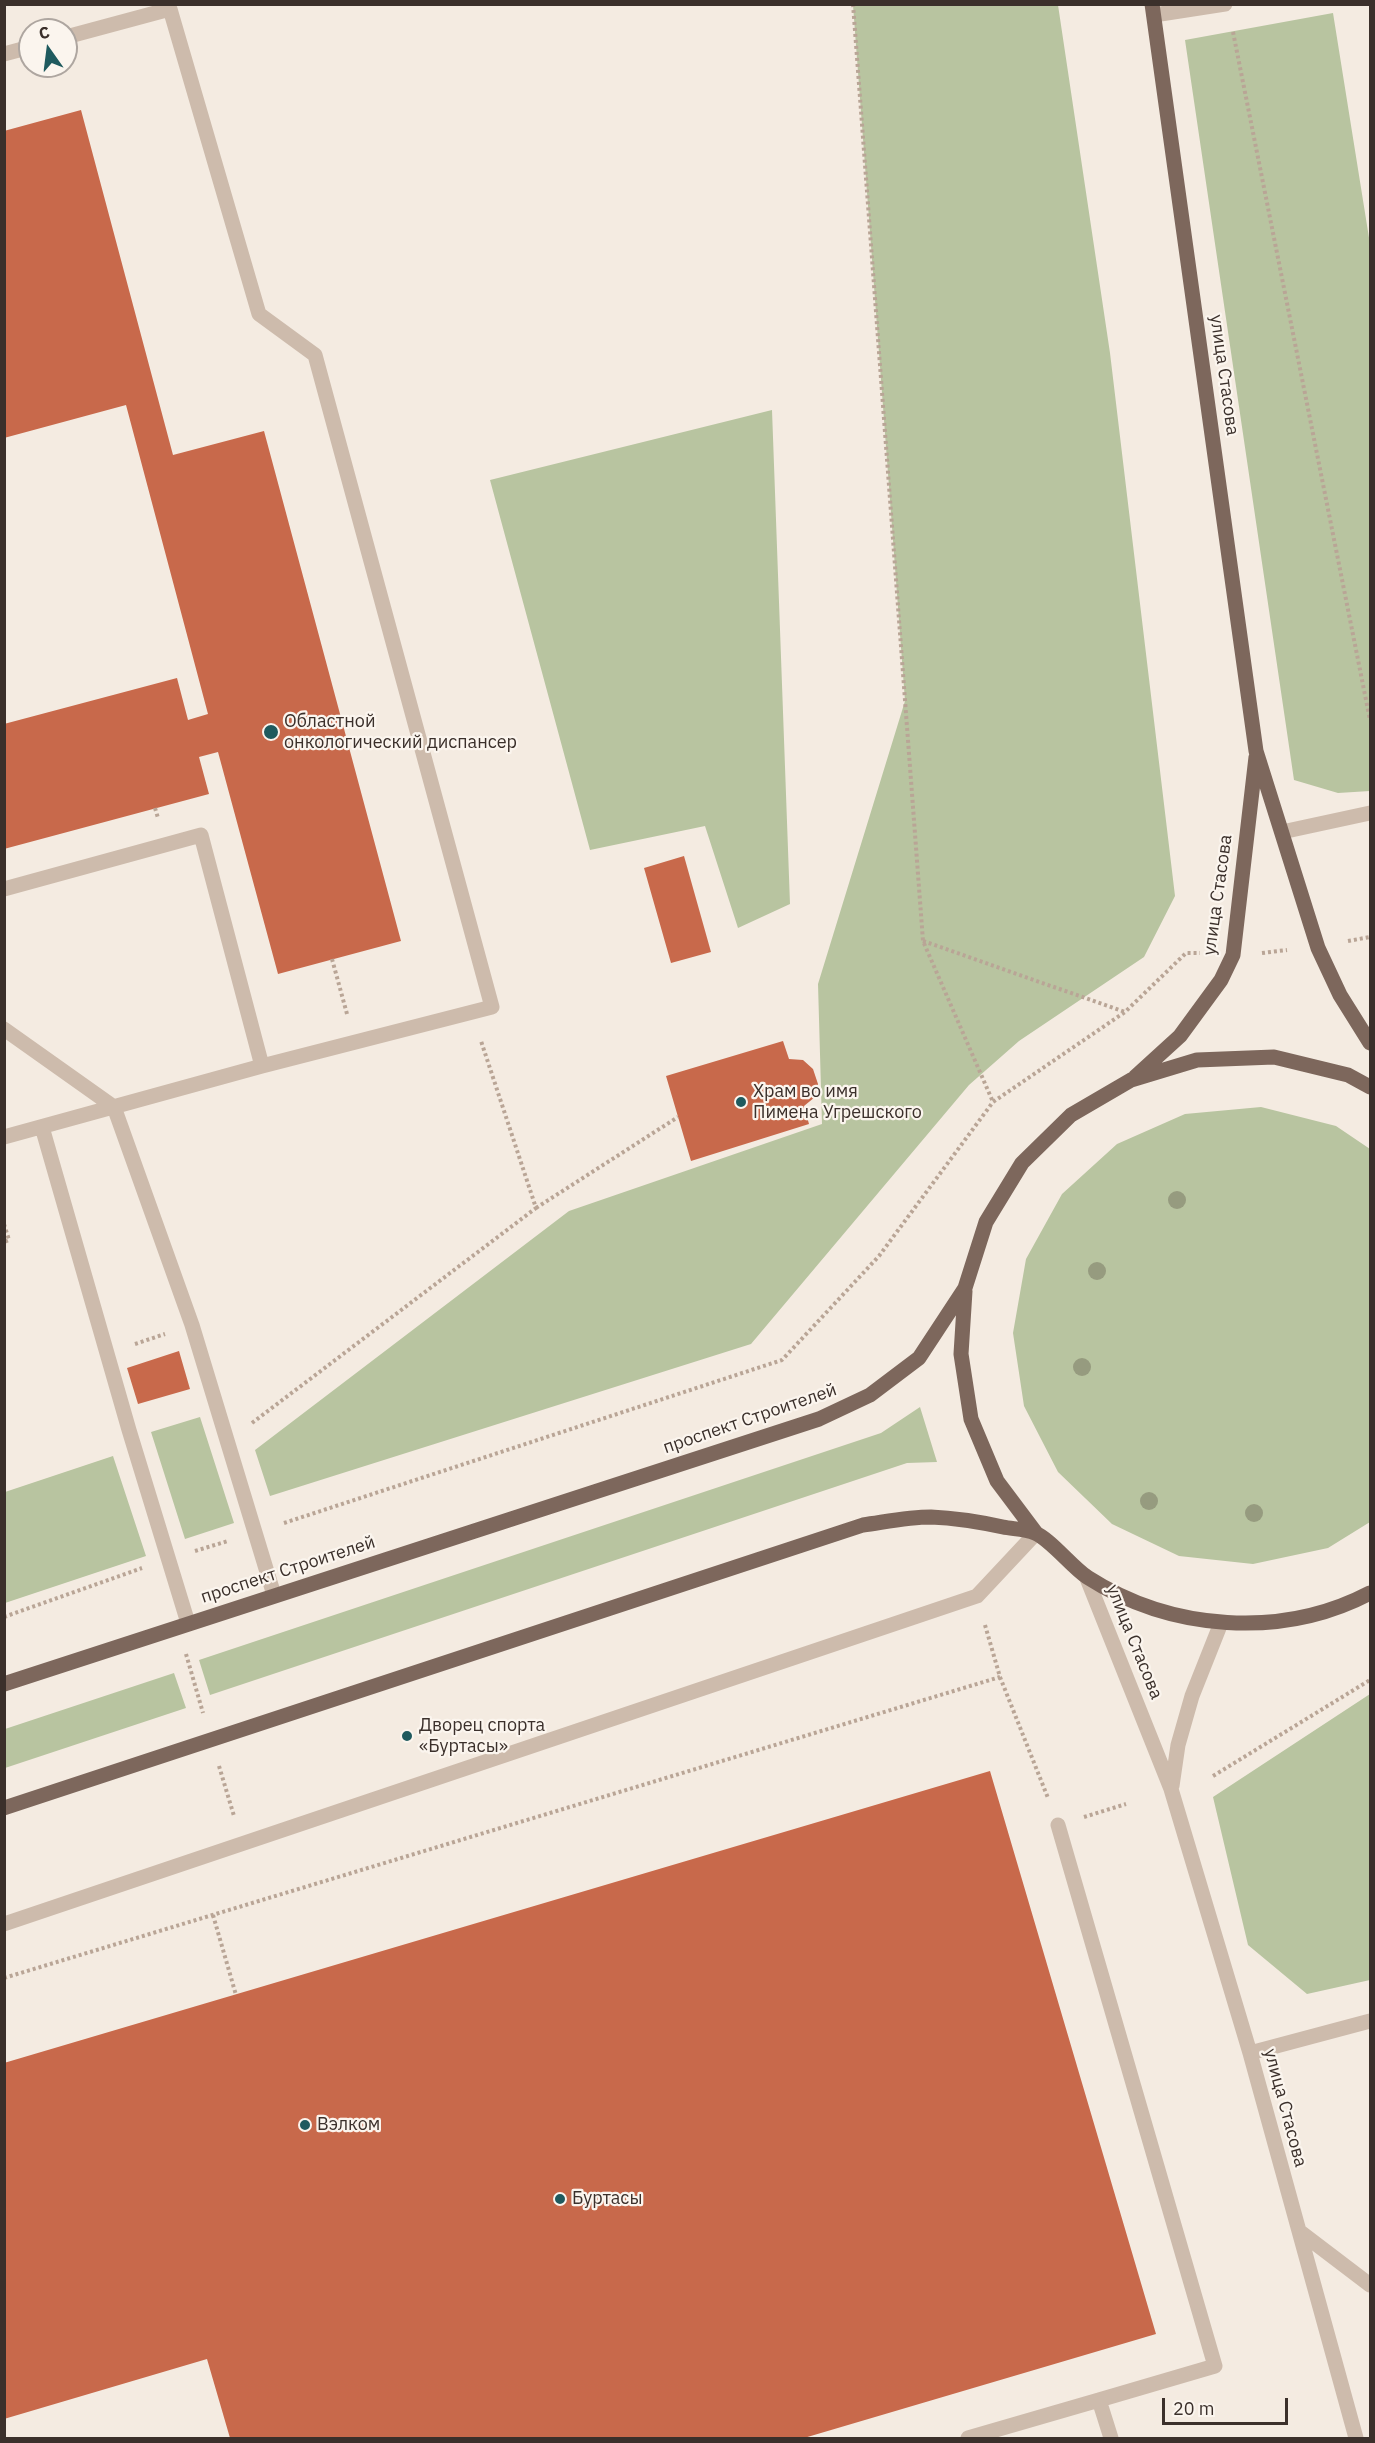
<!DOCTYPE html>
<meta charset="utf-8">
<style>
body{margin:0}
#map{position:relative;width:1375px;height:2443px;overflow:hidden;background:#f4ebe1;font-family:"IBM Plex Sans",sans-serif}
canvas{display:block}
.frame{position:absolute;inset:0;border:6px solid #3b302b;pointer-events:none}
.north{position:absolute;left:18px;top:18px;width:60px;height:60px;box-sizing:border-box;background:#fbf5ee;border:2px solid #aea6a0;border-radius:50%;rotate:346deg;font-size:16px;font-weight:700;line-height:24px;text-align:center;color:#3b302b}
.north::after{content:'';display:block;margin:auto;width:21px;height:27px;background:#1f5a5e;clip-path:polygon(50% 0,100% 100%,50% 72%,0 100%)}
.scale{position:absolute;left:1162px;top:2398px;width:126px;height:27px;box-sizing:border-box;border:3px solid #3b302b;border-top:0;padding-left:8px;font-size:18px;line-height:21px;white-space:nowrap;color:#3b302b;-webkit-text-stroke:4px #fbf5ee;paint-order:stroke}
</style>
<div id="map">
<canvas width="1375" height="2443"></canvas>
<div class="frame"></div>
<div class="north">С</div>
<div class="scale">20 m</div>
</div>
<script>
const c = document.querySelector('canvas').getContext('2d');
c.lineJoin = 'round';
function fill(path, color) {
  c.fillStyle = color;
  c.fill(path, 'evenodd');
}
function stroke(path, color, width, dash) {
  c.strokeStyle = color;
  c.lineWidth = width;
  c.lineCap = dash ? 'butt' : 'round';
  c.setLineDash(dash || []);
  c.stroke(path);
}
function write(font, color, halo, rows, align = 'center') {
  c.font = font + ' "IBM Plex Sans",sans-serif';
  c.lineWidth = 4.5;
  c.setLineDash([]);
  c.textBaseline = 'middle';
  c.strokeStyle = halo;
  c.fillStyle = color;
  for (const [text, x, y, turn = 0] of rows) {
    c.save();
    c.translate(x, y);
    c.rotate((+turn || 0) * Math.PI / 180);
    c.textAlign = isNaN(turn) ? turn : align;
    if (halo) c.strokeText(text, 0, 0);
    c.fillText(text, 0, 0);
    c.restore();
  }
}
fill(new Path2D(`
 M853,5H1058L1110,353L1175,896L1144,957L1019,1041L969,1085L751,1344L270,1496L255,1450L569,1211L822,1124L818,984L905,701Z
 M1333,13L1370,244V791L1338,793L1294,780L1185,40Z
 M772,410L790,904L738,928L705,826L590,850L490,480Z
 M1261,1107L1336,1126L1370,1149V1522L1328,1548L1253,1564L1179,1556L1112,1524L1058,1472L1024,1406L1013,1333L1026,1259L1062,1194L1117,1144L1185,1114Z
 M920,1407L937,1462L907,1463L210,1695L199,1660L881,1433Z
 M200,1417L234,1523L185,1539L151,1432Z
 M113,1456L146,1556L5,1603V1492Z
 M174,1673L186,1708L5,1768V1729Z
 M1370,1694V1980L1307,1994L1248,1945L1213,1797Z`), '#b8c4a0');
fill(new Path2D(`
 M81,110L173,455L264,431L401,941L278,974L218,752L199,757L209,794L4,849V724L177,678L188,720L208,714L126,405L4,438V131Z
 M684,856L711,952L671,963L644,868Z
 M783,1041L789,1059L803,1060L813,1069L818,1084L815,1097L804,1106L809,1124L691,1161L666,1076Z
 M179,1351L190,1389L138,1404L127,1368Z
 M990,1771L1156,2334L804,2438H230L207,2359L4,2419V2063Z`), '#c8694b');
stroke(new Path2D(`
 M853,4L923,941L993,1102
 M1233,32L1370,720
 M155,808L158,818
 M923,941L1125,1012
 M1348,941L1370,937
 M1262,953L1287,950
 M332,959L347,1014
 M536,1208L678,1117
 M4,1224L9,1240L4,1242
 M135,1344L165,1334
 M252,1423L536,1208L481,1041
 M284,1523L782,1360L879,1256L993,1102L1125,1012L1186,953H1200
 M195,1551L228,1541
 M4,1617L142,1568
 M985,1625L1000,1677L1048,1798
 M186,1654L203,1713
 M219,1766L234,1816
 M1213,1776L1370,1680
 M1084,1817L1126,1804
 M213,1915L236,1995
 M4,1978L1000,1677`), '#b9a596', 4, [3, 3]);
stroke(new Path2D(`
 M1154,15L1225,4
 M4,54L30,47
 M1282,832L1370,813
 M4,889L201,835L262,1066
 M4,1029L114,1107L192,1325L274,1595
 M42,1127L129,1430L188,1623
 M4,1137L262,1066L492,1007L315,355L259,314L170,9L66,37
 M1086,1576L1171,1789L1250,2053L1356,2438
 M1172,1786L1178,1745L1192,1696L1221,1623
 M1058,1825L1215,2366L1099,2400L1111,2438
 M4,1924L977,1596L1036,1533
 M1250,2053L1370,2021
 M1299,2231L1370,2285
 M968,2438L1099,2400`), '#cdbbac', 15);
stroke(new Path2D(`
 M1152,4L1256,751L1318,948L1340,995L1370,1043
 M1135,1077L1180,1036L1221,980L1233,955L1256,757
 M965,1291L961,1354L971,1419L997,1481L1036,1533
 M4,1684L819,1419L870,1395L919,1358L965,1288L986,1222L1022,1163L1071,1115L1131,1080L1197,1060L1274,1057L1348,1075L1370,1087
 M4,1808L863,1525C885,1522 908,1517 931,1517C955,1518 980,1522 1003,1527C1013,1529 1025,1529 1035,1533C1050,1539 1072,1567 1087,1577C1171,1631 1282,1639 1370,1593`), '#7d675c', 15);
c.fillStyle = '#969b7f';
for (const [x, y] of [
 [1177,1200],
 [1097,1271],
 [1082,1367],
 [1149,1501],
 [1254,1513]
]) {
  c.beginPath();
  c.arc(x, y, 9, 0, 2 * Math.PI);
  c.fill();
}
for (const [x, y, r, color] of [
 [271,732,8,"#1f5a5e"],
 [741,1102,6,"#1f5a5e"],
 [407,1736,6,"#1f5a5e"],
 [305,2125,6,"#1f5a5e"],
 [560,2199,6,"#1f5a5e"]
]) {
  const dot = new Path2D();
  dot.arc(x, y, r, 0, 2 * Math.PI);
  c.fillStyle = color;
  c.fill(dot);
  stroke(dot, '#fbf5ee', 2);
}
write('18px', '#3b302b', '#fbf5ee', [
 ["улица Стасова",1224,375,82],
 ["улица Стасова",1218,895,-82],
 ["проспект Строителей",750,1419,-19],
 ["проспект Строителей",288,1570,-18],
 ["улица Стасова",1134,1642,68],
 ["улица Стасова",1285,2108,75]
]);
write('18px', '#3b302b', '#fbf5ee', [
 ["Областной",284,722],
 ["онкологический диспансер",284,743],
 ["Храм во имя",753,1092],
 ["Пимена Угрешского",753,1113],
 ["Дворец спорта",419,1726],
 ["«Буртасы»",419,1747],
 ["Вэлком",317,2125],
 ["Буртасы",572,2199]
], 'left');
</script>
